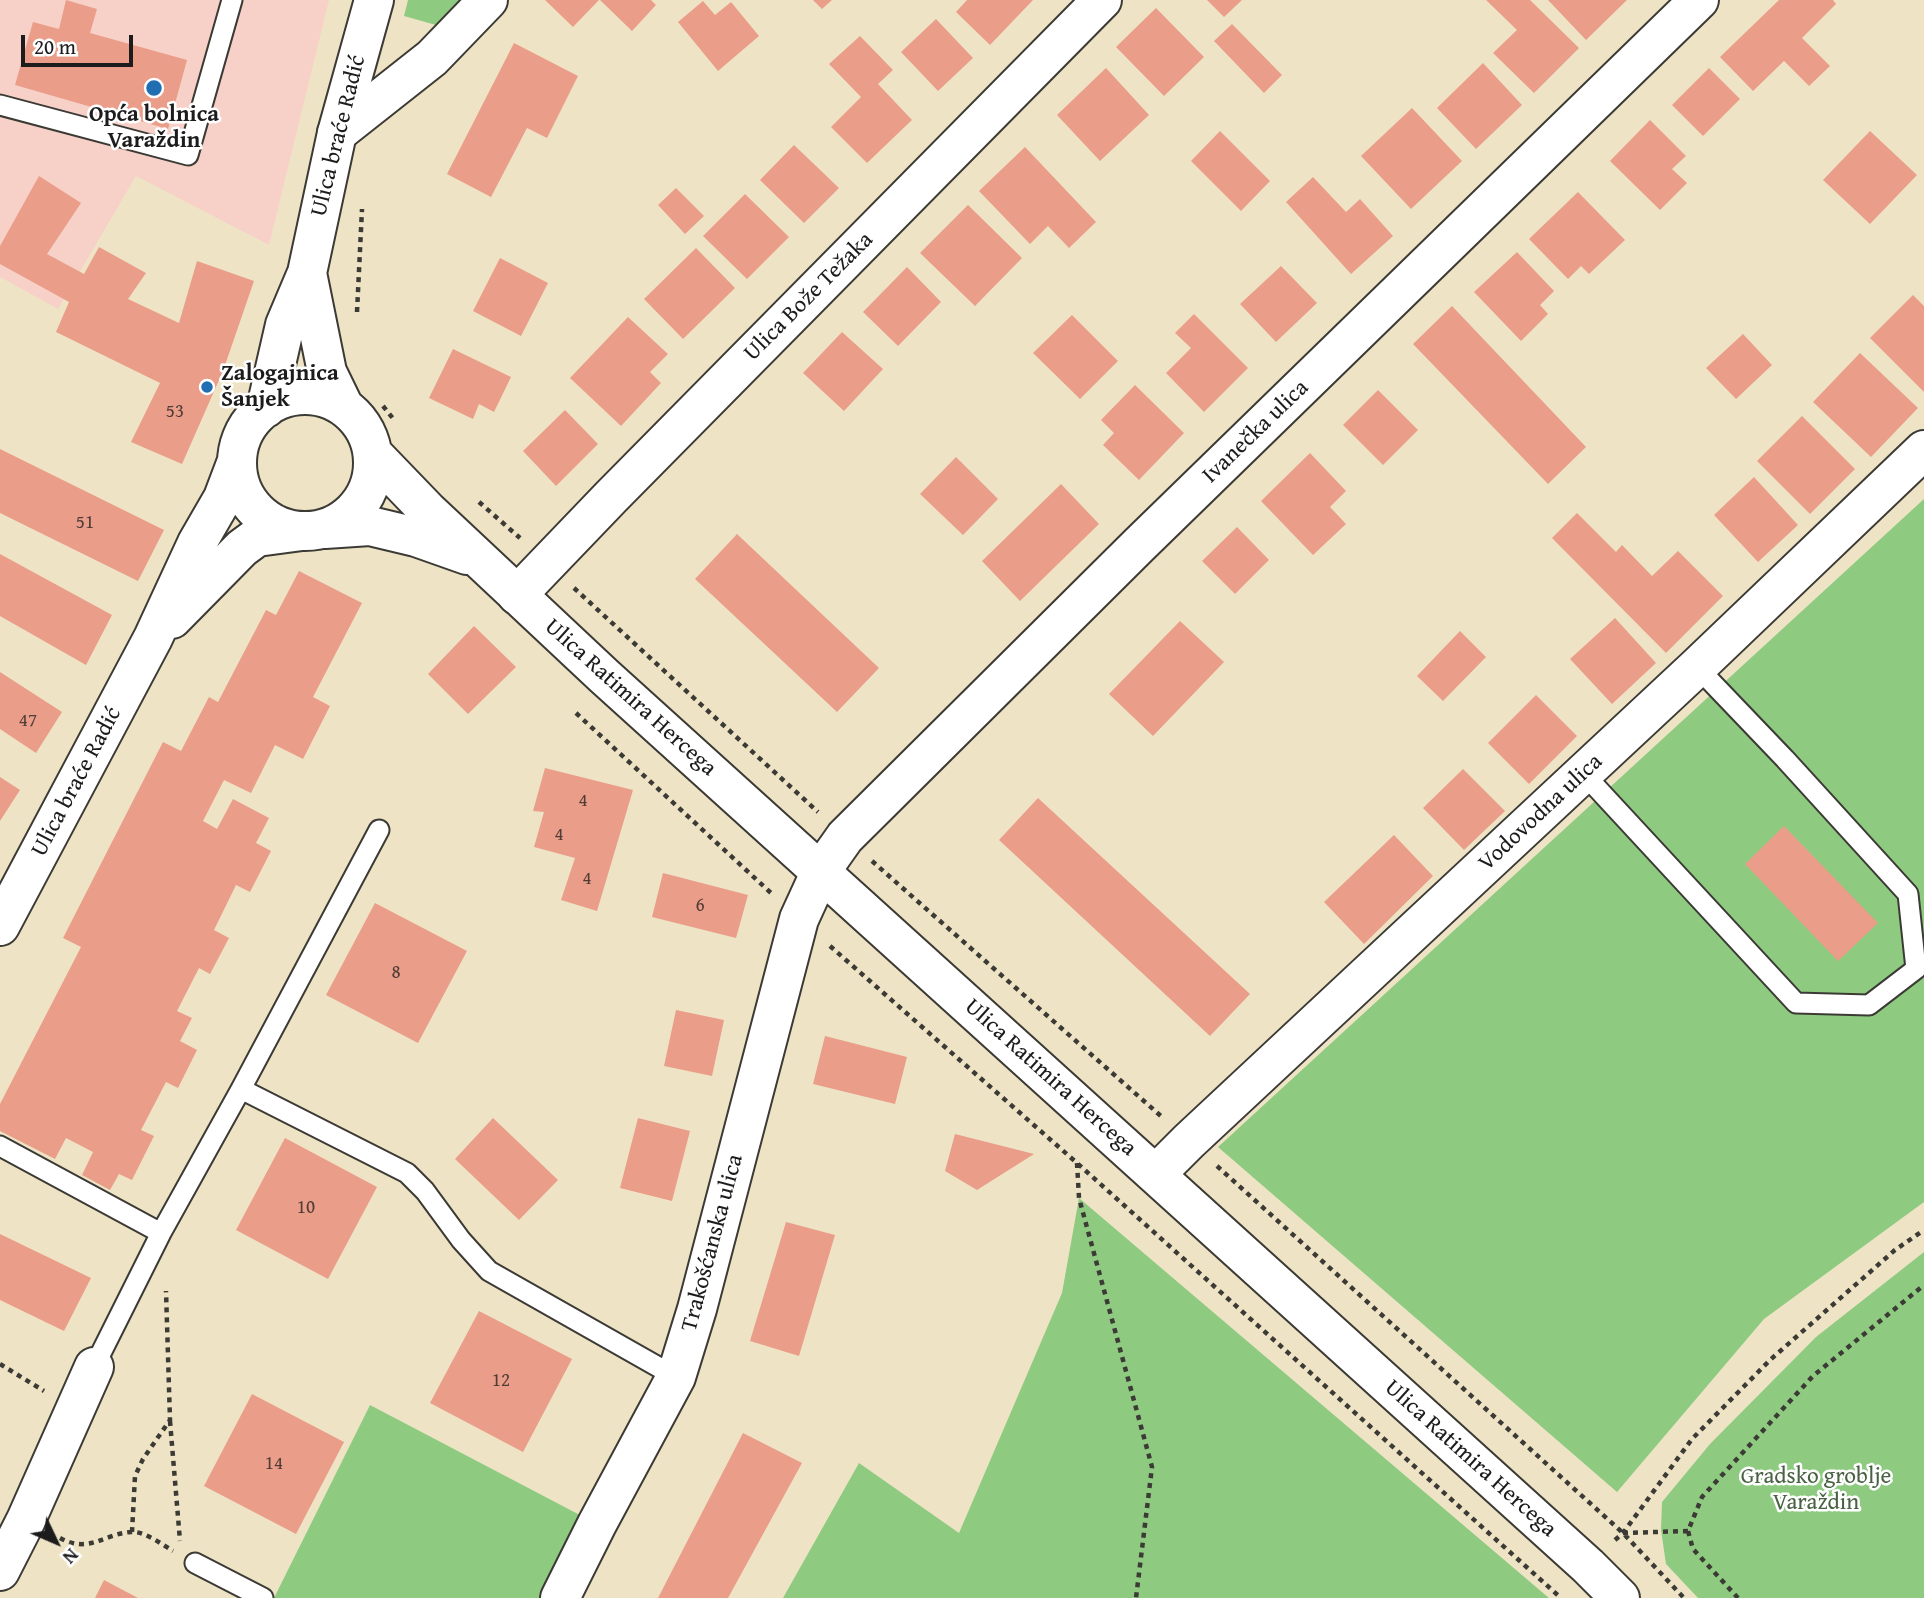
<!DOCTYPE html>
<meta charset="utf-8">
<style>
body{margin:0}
#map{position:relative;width:1924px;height:1598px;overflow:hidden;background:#eee4c5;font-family:"Gentium Book Plus",serif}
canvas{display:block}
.north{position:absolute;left:21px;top:1507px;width:70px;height:70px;-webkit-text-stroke:5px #fff;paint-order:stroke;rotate:134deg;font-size:19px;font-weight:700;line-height:28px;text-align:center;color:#1c1c1c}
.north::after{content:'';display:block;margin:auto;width:24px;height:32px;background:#1c1c1c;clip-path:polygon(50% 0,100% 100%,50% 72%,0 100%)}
.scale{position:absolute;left:21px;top:35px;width:112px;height:32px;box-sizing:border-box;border:4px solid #1c1c1c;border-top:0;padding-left:9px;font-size:21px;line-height:24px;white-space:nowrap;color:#1c1c1c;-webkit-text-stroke:5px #fff;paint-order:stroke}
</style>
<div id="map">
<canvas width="1924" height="1598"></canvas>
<div class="north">N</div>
<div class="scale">20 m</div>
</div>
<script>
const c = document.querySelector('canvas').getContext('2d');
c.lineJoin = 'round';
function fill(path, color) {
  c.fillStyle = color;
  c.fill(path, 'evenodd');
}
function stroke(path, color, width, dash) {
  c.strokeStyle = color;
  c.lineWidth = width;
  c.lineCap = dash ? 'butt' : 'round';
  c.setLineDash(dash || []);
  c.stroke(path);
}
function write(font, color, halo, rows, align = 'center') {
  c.font = font + ' "Gentium Book Plus",serif';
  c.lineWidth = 5;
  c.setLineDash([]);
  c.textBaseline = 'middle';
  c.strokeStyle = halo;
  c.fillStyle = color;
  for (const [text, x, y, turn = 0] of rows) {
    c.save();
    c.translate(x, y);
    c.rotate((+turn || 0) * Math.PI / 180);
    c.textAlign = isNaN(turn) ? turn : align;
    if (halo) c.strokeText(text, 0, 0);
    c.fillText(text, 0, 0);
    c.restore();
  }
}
fill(new Path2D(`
 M0,0H329L269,245L136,176L58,309L0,277Z`), '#f7d1c8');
fill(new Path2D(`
 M408,0H469L443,27L404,16Z
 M1924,499V1202L1764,1319L1617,1492L1218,1147Z
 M1079,1198L1549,1598H783L859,1463L959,1533L1062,1293Z
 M1924,1252V1598H1698L1666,1564L1661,1530L1662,1502L1710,1444L1816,1337Z
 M370,1405L597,1524L560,1598H274Z`), '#8ecb81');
fill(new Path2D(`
 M66,0L97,9L90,33L187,60L168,129L15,85L33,22L59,29Z
 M545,0H599L573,27Z
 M600,0H651L656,5L632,31Z
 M813,0H832L822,9Z
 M967,0H1033L990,45L956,12Z
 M1207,0H1242L1224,17Z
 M1486,0H1530L1579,48L1534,93L1493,53L1517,30Z
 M1548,0H1627L1586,40Z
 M1779,0H1833L1836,4L1802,38L1830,66L1809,86L1784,61L1753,91L1720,57Z
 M703,1L715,15L731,2L759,36L718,71L678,22Z
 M1156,8L1204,57L1164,96L1116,47Z
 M936,19L973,58L938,91L901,52Z
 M1232,24L1282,75L1264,93L1214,41Z
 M860,36L893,70L878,84L912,120L867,163L831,127L861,97L829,64Z
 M514,43L578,76L547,138L527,128L491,197L447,174Z
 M1483,63L1522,105L1476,149L1437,108Z
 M1106,68L1149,115L1100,161L1057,115Z
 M1709,68L1740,99L1703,136L1672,105Z
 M1412,108L1462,161L1411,209L1361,156Z
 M1650,120L1686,156L1672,169L1687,183L1660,210L1610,161Z
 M1220,131L1270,181L1241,211L1191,161Z
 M1870,131L1917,175L1870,224L1823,180Z
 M794,145L839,188L804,223L760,180Z
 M1025,147L1096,222L1069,248L1048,226L1030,244L979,191Z
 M39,176L81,203L47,254L84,274L99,247L146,273L128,299L179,323L197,261L254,281L223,371L182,464L131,442L160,383L56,332L69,302L0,264V246Z
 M1313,177L1346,212L1360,199L1393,236L1351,274L1286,202Z
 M676,188L704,216L685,234L658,205Z
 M1578,192L1625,240L1589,274L1581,266L1568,279L1529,239Z
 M745,194L789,237L747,279L703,236Z
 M968,205L1022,258L975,306L920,253Z
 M696,248L735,288L683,339L644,299Z
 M1517,252L1554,291L1540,305L1548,314L1521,341L1474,292Z
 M500,258L548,283L521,336L473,311Z
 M1281,266L1317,303L1276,342L1240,304Z
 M907,267L941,302L898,346L863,312Z
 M1913,295L1924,306V392L1870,338Z
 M1452,306L1586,447L1548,484L1413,344Z
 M1194,314L1248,368L1204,412L1166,373L1191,348L1175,333Z
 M1072,315L1118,361L1080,399L1033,353Z
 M628,317L668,354L650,372L661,383L621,426L570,378Z
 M842,332L883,369L844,411L803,373Z
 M1743,334L1772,365L1736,399L1706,368Z
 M453,349L511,377L494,412L479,404L473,419L429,398Z
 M1860,353L1918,408L1871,457L1813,402Z
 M1135,385L1184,433L1139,480L1103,445L1114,433L1101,420Z
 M1378,390L1418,430L1383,465L1343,425Z
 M565,410L598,444L556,486L523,451Z
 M1802,416L1855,469L1810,514L1757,461Z
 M0,449L164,530L138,581L0,513Z
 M1310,453L1346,491L1330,507L1346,524L1313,555L1261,501Z
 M956,457L998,499L963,535L920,494Z
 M1754,477L1798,525L1758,562L1714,515Z
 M1061,484L1099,524L1020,601L982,561Z
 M1577,513L1616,552L1622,545L1652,576L1678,551L1723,596L1666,653L1552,538Z
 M1237,527L1269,560L1235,594L1202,561Z
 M737,534L879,668L837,712L695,579Z
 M0,554L112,615L86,665L0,616Z
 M299,571L362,603L313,697L330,706L303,759L275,745L251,793L224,780L203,821L217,829L233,799L269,818L256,843L271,851L250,892L236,885L214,930L229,938L210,974L199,968L177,1011L192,1018L180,1041L197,1050L178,1088L166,1082L141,1130L154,1136L132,1180L119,1174L110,1190L82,1175L93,1152L66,1138L55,1159L0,1131V1104L81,947L63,938L163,742L181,751L209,697L218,702L266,610L276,615Z
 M1615,618L1656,663L1612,704L1570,659Z
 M1180,621L1224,662L1153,736L1109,694Z
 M474,626L516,667L468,714L428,674Z
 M1460,631L1486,657L1443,701L1417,676Z
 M0,672L62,712L36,753L0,729Z
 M1536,695L1577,736L1529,784L1488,743Z
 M545,768L633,790L597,911L561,900L575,858L534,847L544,812L533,811Z
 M1463,769L1505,811L1464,850L1423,808Z
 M0,777L20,790L0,821Z
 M1038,798L1250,994L1210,1036L999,840Z
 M1784,826L1878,923L1838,961L1745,864Z
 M1394,835L1433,876L1364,944L1324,902Z
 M663,873L748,895L736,938L652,917Z
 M375,903L467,951L418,1043L326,995Z
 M676,1010L724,1020L712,1076L664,1066Z
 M825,1036L907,1057L895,1104L813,1084Z
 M493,1118L558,1180L519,1220L455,1159Z
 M638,1118L690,1131L672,1201L620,1188Z
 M955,1134L1034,1154L977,1190L945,1171Z
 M285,1138L377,1187L328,1279L236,1230Z
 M786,1222L835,1235L799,1356L750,1341Z
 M0,1234L91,1278L64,1331L0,1300Z
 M479,1311L572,1359L523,1452L430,1403Z
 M252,1394L344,1442L296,1534L204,1486Z
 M743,1433L802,1463L728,1598H658Z
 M104,1580L138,1598H95Z`), '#ea9d88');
const lane = new Path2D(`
 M0,105L188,155L232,0
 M1583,773L1796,1003L1869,1005L1916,969L1908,894L1785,759L1697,667
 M241,1089L407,1173L425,1191L461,1240L489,1271L676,1377
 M0,1146L161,1233L241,1089L379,830
 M94,1367L161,1233
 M195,1563L263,1598`);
const street = new Path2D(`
 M337,133L432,58L488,0
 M517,595L611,497L1102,0
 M1156,1174L1189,1141L1697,667L1924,450
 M0,1571L26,1520L94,1367
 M560,1598L597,1524L676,1377L697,1309L799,919L821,871L845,837L1139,545L1699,0`);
const secondary = new Path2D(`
 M307,273L327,372L344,407
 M237 463a68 68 0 1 1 136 0a68 68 0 1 1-136 0Z
 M266,408L285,325L307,273L337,133L374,0
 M373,454L427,510L604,676L1588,1566L1620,1598
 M325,529L370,526L416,537L467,555
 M172,619L242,548L257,537L302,531
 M0,926L153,638L197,543L223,498L237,461`);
stroke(lane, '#3c3a35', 23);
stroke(street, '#3c3a35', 42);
stroke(secondary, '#3c3a35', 42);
stroke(new Path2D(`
 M357,312L362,209
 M383,406L395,421
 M479,502L520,538
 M574,588L818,812
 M576,713L771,893
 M872,861L1162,1117
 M830,946L1077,1163L1561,1598
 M1077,1163L1079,1198L1152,1467L1136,1598
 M1217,1166L1623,1533L1684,1598
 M0,1364L44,1391
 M170,1421L180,1541
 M132,1532L135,1476L143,1459L170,1420L166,1291
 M1623,1533L1688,1531
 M60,1538C89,1554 103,1534 131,1532C145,1531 161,1544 173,1551
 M1615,1540L1623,1533L1692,1439L1770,1360L1895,1250L1924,1230
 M1738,1598L1693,1549L1688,1531L1702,1497L1813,1376L1924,1285`), '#3c3a35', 4.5, [5, 5]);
stroke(lane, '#fff', 19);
stroke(street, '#fff', 38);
stroke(secondary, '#fff', 38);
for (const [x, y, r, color] of [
 [154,88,9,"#1f6fb2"],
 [207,387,7,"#1f6fb2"]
]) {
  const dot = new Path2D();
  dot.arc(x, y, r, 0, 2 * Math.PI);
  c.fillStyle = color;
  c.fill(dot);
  stroke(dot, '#fff', 2.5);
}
write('19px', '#503c37', null, [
 ["53",175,412],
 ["51",85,523],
 ["47",28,721],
 ["4",583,801],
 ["4",559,835],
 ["4",587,879],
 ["6",700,906],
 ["8",396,973],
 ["10",306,1208],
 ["12",501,1381],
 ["14",274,1464]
]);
write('bold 23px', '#1c1c1c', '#fff', [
 ["Opća bolnica",154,115],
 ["Varaždin",154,141],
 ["Zalogajnica",221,374,"left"],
 ["Šanjek",221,400,"left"]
]);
write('23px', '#1c1c1c', '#fff', [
 ["Ulica braće Radić",339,136,-76],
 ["Ulica Bože Težaka",809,297,-45],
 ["Ivanečka ulica",1256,432,-44],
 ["Ulica Ratimira Hercega",630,698,42],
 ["Ulica braće Radić",77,782,-62],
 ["Vodovodna ulica",1541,813,-43],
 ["Ulica Ratimira Hercega",1050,1078,42],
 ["Trakošćanska ulica",713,1243,-75],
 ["Ulica Ratimira Hercega",1470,1459,42]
]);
write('23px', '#4a6244', '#fff', [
 ["Gradsko groblje",1816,1477],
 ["Varaždin",1816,1503]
]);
</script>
